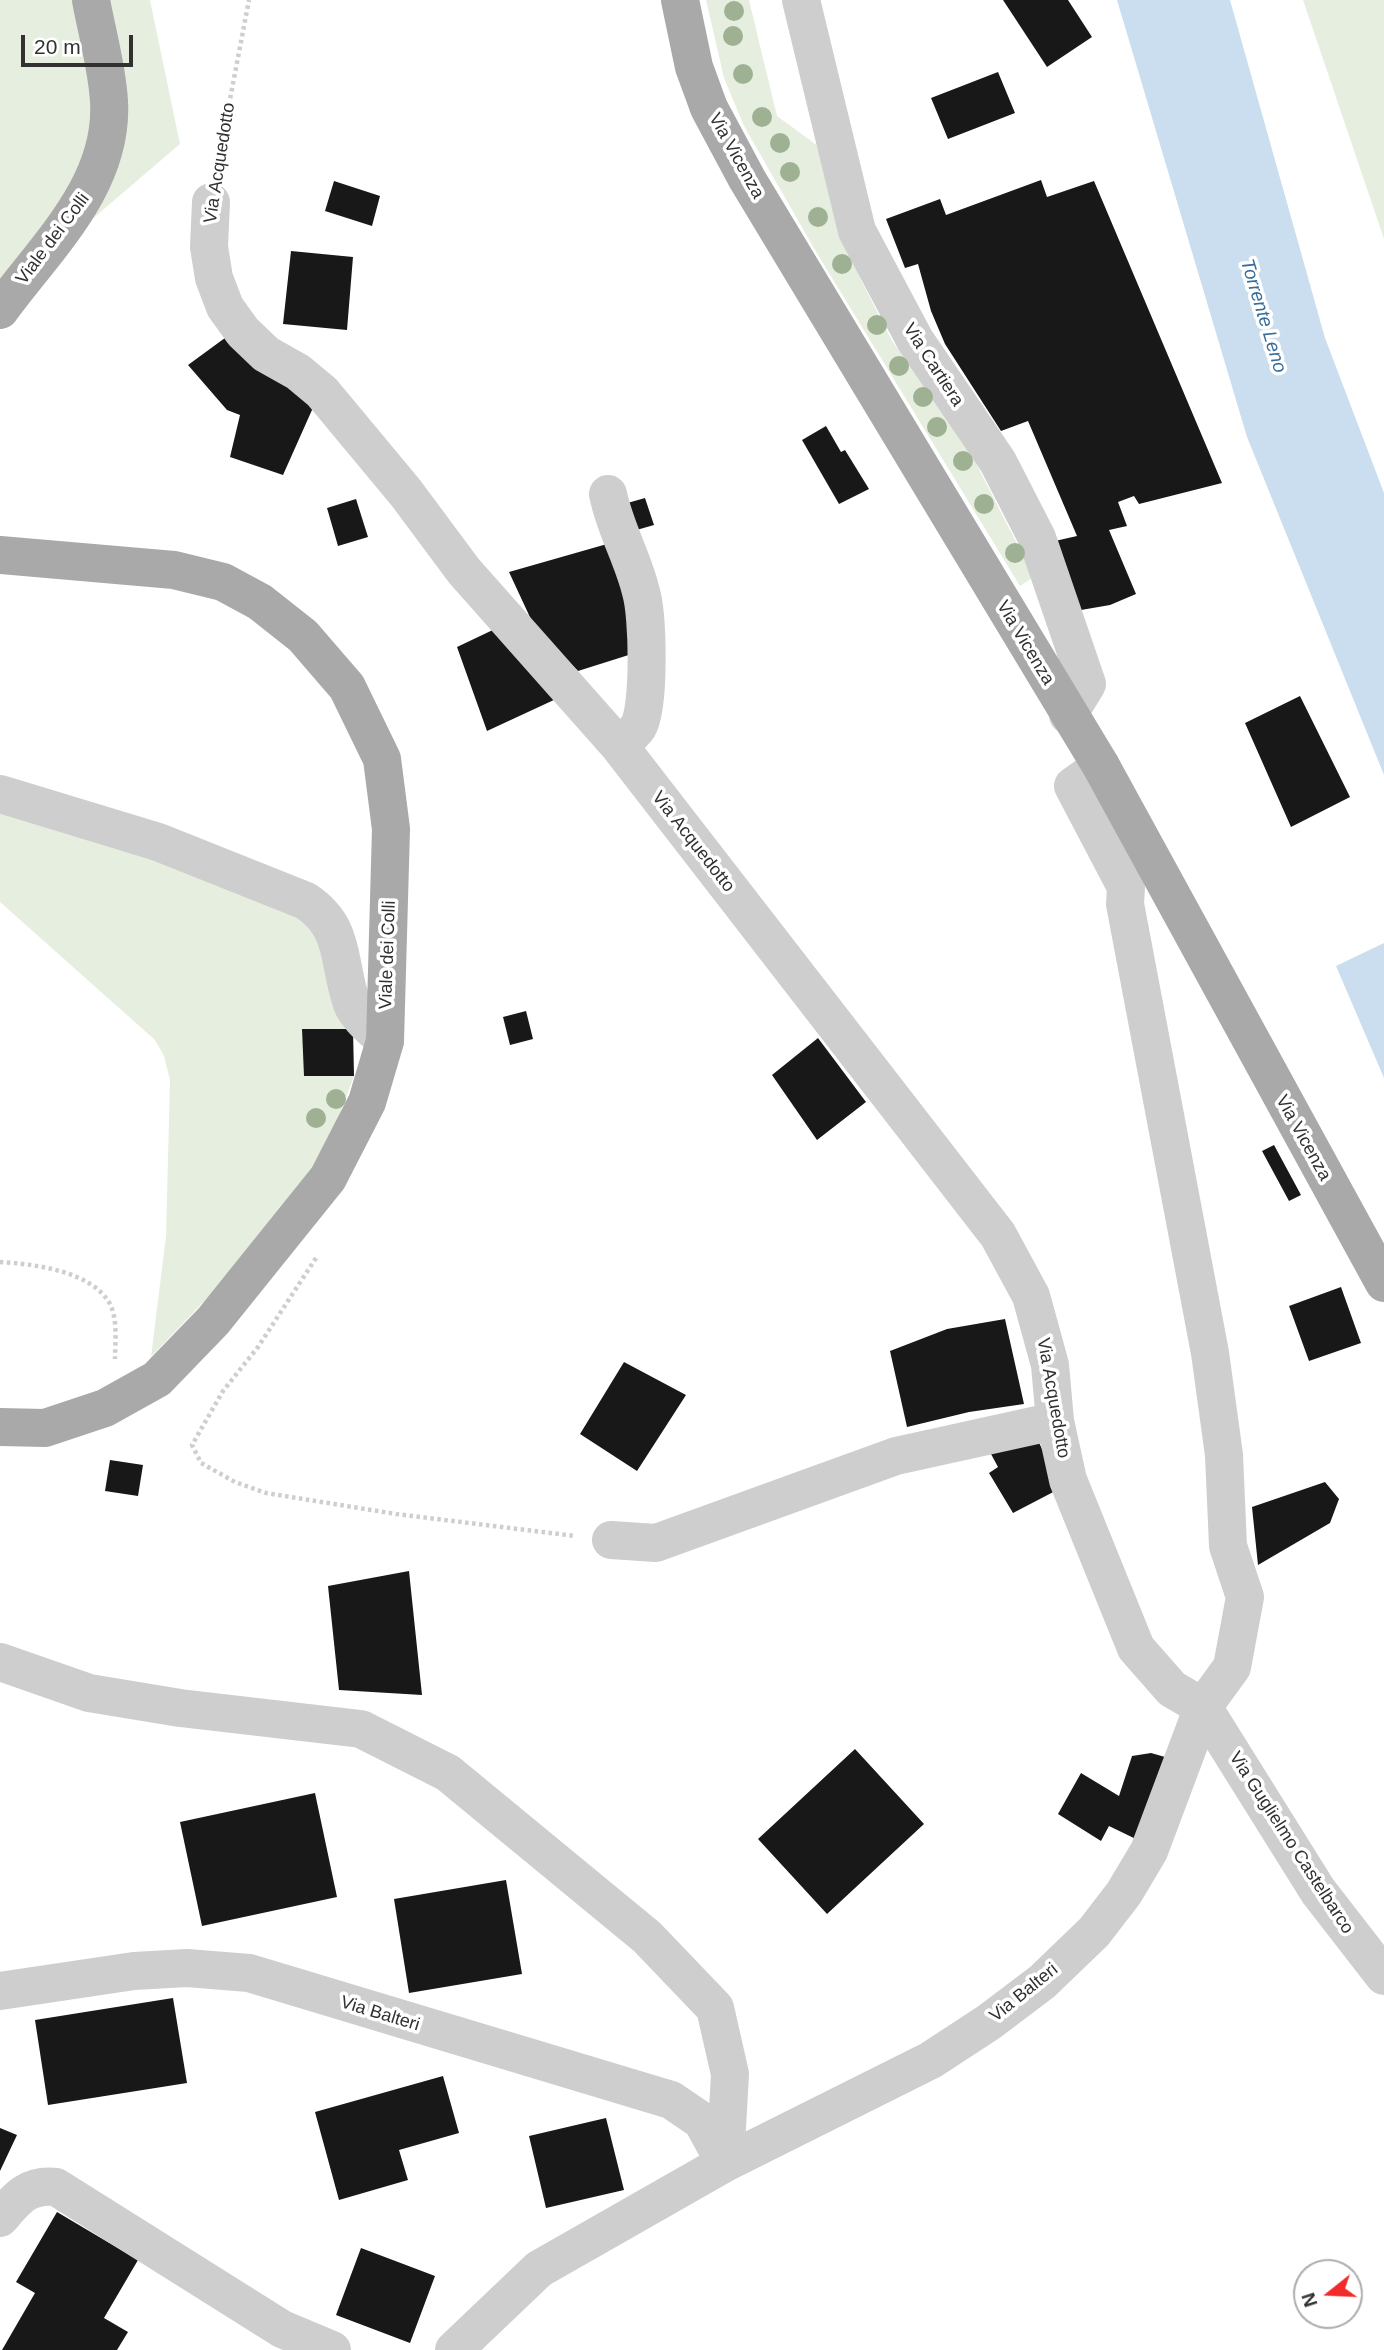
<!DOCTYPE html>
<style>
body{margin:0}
#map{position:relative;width:1384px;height:2350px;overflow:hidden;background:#fff;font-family:Arial,sans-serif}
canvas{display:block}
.north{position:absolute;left:1293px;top:2259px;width:70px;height:70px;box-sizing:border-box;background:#fff;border:2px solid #adadad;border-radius:50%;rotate:252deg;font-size:19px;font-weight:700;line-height:28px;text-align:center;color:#313131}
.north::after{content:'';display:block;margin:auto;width:24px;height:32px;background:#f22a2a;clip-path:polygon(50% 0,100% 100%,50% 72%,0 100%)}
.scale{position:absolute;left:21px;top:35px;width:112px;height:32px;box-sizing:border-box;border:4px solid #313131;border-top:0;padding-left:9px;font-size:21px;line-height:24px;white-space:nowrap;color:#313131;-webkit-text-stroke:5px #fff;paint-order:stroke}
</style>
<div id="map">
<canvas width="1384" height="2350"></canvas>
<div class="north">N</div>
<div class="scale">20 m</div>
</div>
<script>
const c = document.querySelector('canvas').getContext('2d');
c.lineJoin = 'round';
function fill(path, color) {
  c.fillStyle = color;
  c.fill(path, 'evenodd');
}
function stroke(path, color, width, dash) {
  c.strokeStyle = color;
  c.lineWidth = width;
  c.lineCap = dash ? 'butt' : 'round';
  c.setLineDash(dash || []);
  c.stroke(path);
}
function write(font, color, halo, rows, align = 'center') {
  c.font = font + ' Arial,sans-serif';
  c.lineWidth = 7;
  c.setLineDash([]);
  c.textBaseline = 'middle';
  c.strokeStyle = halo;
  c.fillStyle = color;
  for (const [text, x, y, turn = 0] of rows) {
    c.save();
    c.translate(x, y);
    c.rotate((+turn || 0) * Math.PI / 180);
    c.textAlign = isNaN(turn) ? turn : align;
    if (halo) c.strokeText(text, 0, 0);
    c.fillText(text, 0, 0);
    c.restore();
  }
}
fill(new Path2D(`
 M0,0H150L180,144L0,298Z
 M706,0H749L777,116L818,146L861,280L892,341L960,432L1034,577L1020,586L815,250L744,126L724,78Z
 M1303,0H1384V239Z
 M0,800L300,907L338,981L345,1029L302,1030L305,1076H354C341,1111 328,1147 307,1178C263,1242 204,1301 151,1357L166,1236L170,1080L164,1056L155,1040L0,902Z`), '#e6efdf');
fill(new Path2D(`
 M1117,0H1230L1325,338L1384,493V775L1247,437Z
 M1384,943V1078L1336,966Z`), '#cadeef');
fill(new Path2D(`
 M1003,0H1068L1092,37L1047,67Z
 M998,72L1015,113L948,139L931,98Z
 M1041,180L1047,197L1094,181L1222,483L1139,504L1134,496L1118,502L1127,526L1109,530L1136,594L1110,605L1081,610L1055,541L1077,536L1028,421L1001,431L945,344L931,311L918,264L905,268L886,219L940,199L946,215Z
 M334,181L380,196L372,226L325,211Z
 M291,251L353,257L347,330L283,324Z
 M229,335L316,401L283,475L230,457L240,415L227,410L188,365Z
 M826,426L841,452L845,450L869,489L839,504L802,440Z
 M645,498L654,525L626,533L617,506Z
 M356,499L368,537L338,546L327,508Z
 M607,544L633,597L635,653L578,671L535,628L509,572Z
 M497,628L556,699L487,731L457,647Z
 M1300,696L1350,797L1291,827L1245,723Z
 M526,1011L533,1039L510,1045L503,1017Z
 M302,1029H353L354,1076H304Z
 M818,1038L866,1102L817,1140L772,1075Z
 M1274,1145L1301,1195L1289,1201L1262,1151Z
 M1341,1287L1361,1343L1309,1361L1289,1306Z
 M1005,1319L1024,1404L969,1412L907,1427L890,1351L947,1329Z
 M624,1362L686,1395L637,1471L580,1434Z
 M1027,1418L1061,1488L1013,1513L989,1473L998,1467L977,1428Z
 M110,1460L143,1465L138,1496L105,1491Z
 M1325,1482L1339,1499L1330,1523L1258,1565L1252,1507Z
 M409,1571L422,1695L339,1690L328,1586Z
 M855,1749L924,1824L827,1914L758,1839Z
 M1151,1753L1172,1759L1142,1842L1109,1826L1101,1841L1058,1814L1081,1773L1119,1796L1132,1756Z
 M315,1793L337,1897L202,1926L180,1822Z
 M506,1880L522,1974L409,1993L394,1899Z
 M173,1998L187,2083L48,2105L35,2020Z
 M443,2076L459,2133L399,2150L408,2180L339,2200L315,2112Z
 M606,2118L624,2190L546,2208L529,2136Z
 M0,2128L17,2135L0,2171Z
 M57,2212L138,2260L104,2318L128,2332L117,2350H2L35,2293L16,2282Z
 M361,2248L435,2276L410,2343L336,2315Z`), '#181818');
stroke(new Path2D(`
 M217,167L249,0
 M316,1258L258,1347L223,1391L192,1445L201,1463L235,1482L266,1493L396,1514L575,1536
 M0,1262C34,1264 92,1271 110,1304C118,1320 115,1342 115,1359`), '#cecece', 4.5, [3.5, 3.5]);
stroke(new Path2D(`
 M801,0L857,231L915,340L998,462L1037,538L1087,684L1068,715
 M211,202L209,247L214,278L225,307L243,332L266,354L298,372L322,392L406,493L464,571L620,747L998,1235L1031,1296L1050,1365L1055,1421L1068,1480L1136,1648L1172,1689L1203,1707L1318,1891L1384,1976
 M608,494C615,529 633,558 641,592C648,615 650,708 638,727C633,734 625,740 620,747
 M0,794L158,842L306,901C347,929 337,962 352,1004C357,1017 375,1031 385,1041
 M611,1540L656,1543L896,1456L1055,1421
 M0,1662L89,1693L180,1708L361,1729L448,1773L647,1937L715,2008L730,2074L725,2163
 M0,1991L134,1971L187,1968L249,1973L671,2100L702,2121L725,2163
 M0,2218C17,2198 28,2184 56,2187L282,2329L332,2350
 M454,2350L539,2269L725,2163L931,2060L989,2022L1042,1982L1094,1932L1124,1893L1149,1851L1203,1707L1232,1667L1245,1597L1228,1546L1224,1455L1210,1353L1125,904L1126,887L1073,786L1101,766`), '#cecece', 38);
stroke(new Path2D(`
 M680,0L694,67L709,108L747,179L1101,766L1384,1283
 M0,310C46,247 114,185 109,101C107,67 97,33 91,0
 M0,555L174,570L223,582L260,602L303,636L347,687L382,759L391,829L385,1041L367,1102L328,1178L213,1321L157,1379L105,1408L45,1428L0,1427`), '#a9a9a9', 38);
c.fillStyle = '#9fb193';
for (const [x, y] of [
 [734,11],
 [733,36],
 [743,74],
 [762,117],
 [780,143],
 [790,172],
 [818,217],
 [842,264],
 [877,325],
 [899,366],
 [923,397],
 [937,427],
 [963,461],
 [984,504],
 [1015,553],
 [336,1099],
 [316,1118]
]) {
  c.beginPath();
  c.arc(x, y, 10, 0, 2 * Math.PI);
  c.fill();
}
write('18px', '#313131', '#fff', [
 ["Via Vicenza",736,156,61],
 ["Via Acquedotto",220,163,-81],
 ["Viale dei Colli",53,239,-53],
 ["Via Cartiera",933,365,57],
 ["Via Vicenza",1025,643,59],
 ["Via Acquedotto",693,842,52],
 ["Viale dei Colli",388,955,-88],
 ["Via Vicenza",1303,1138,61],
 ["Via Acquedotto",1053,1398,80],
 ["Via Guglielmo Castelbarco",1291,1843,57],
 ["Via Balteri",1024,1993,-39],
 ["Via Balteri",380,2014,17]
]);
write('italic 19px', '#386d9b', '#fff', [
 ["Torrente Leno",1263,316,73]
]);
</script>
